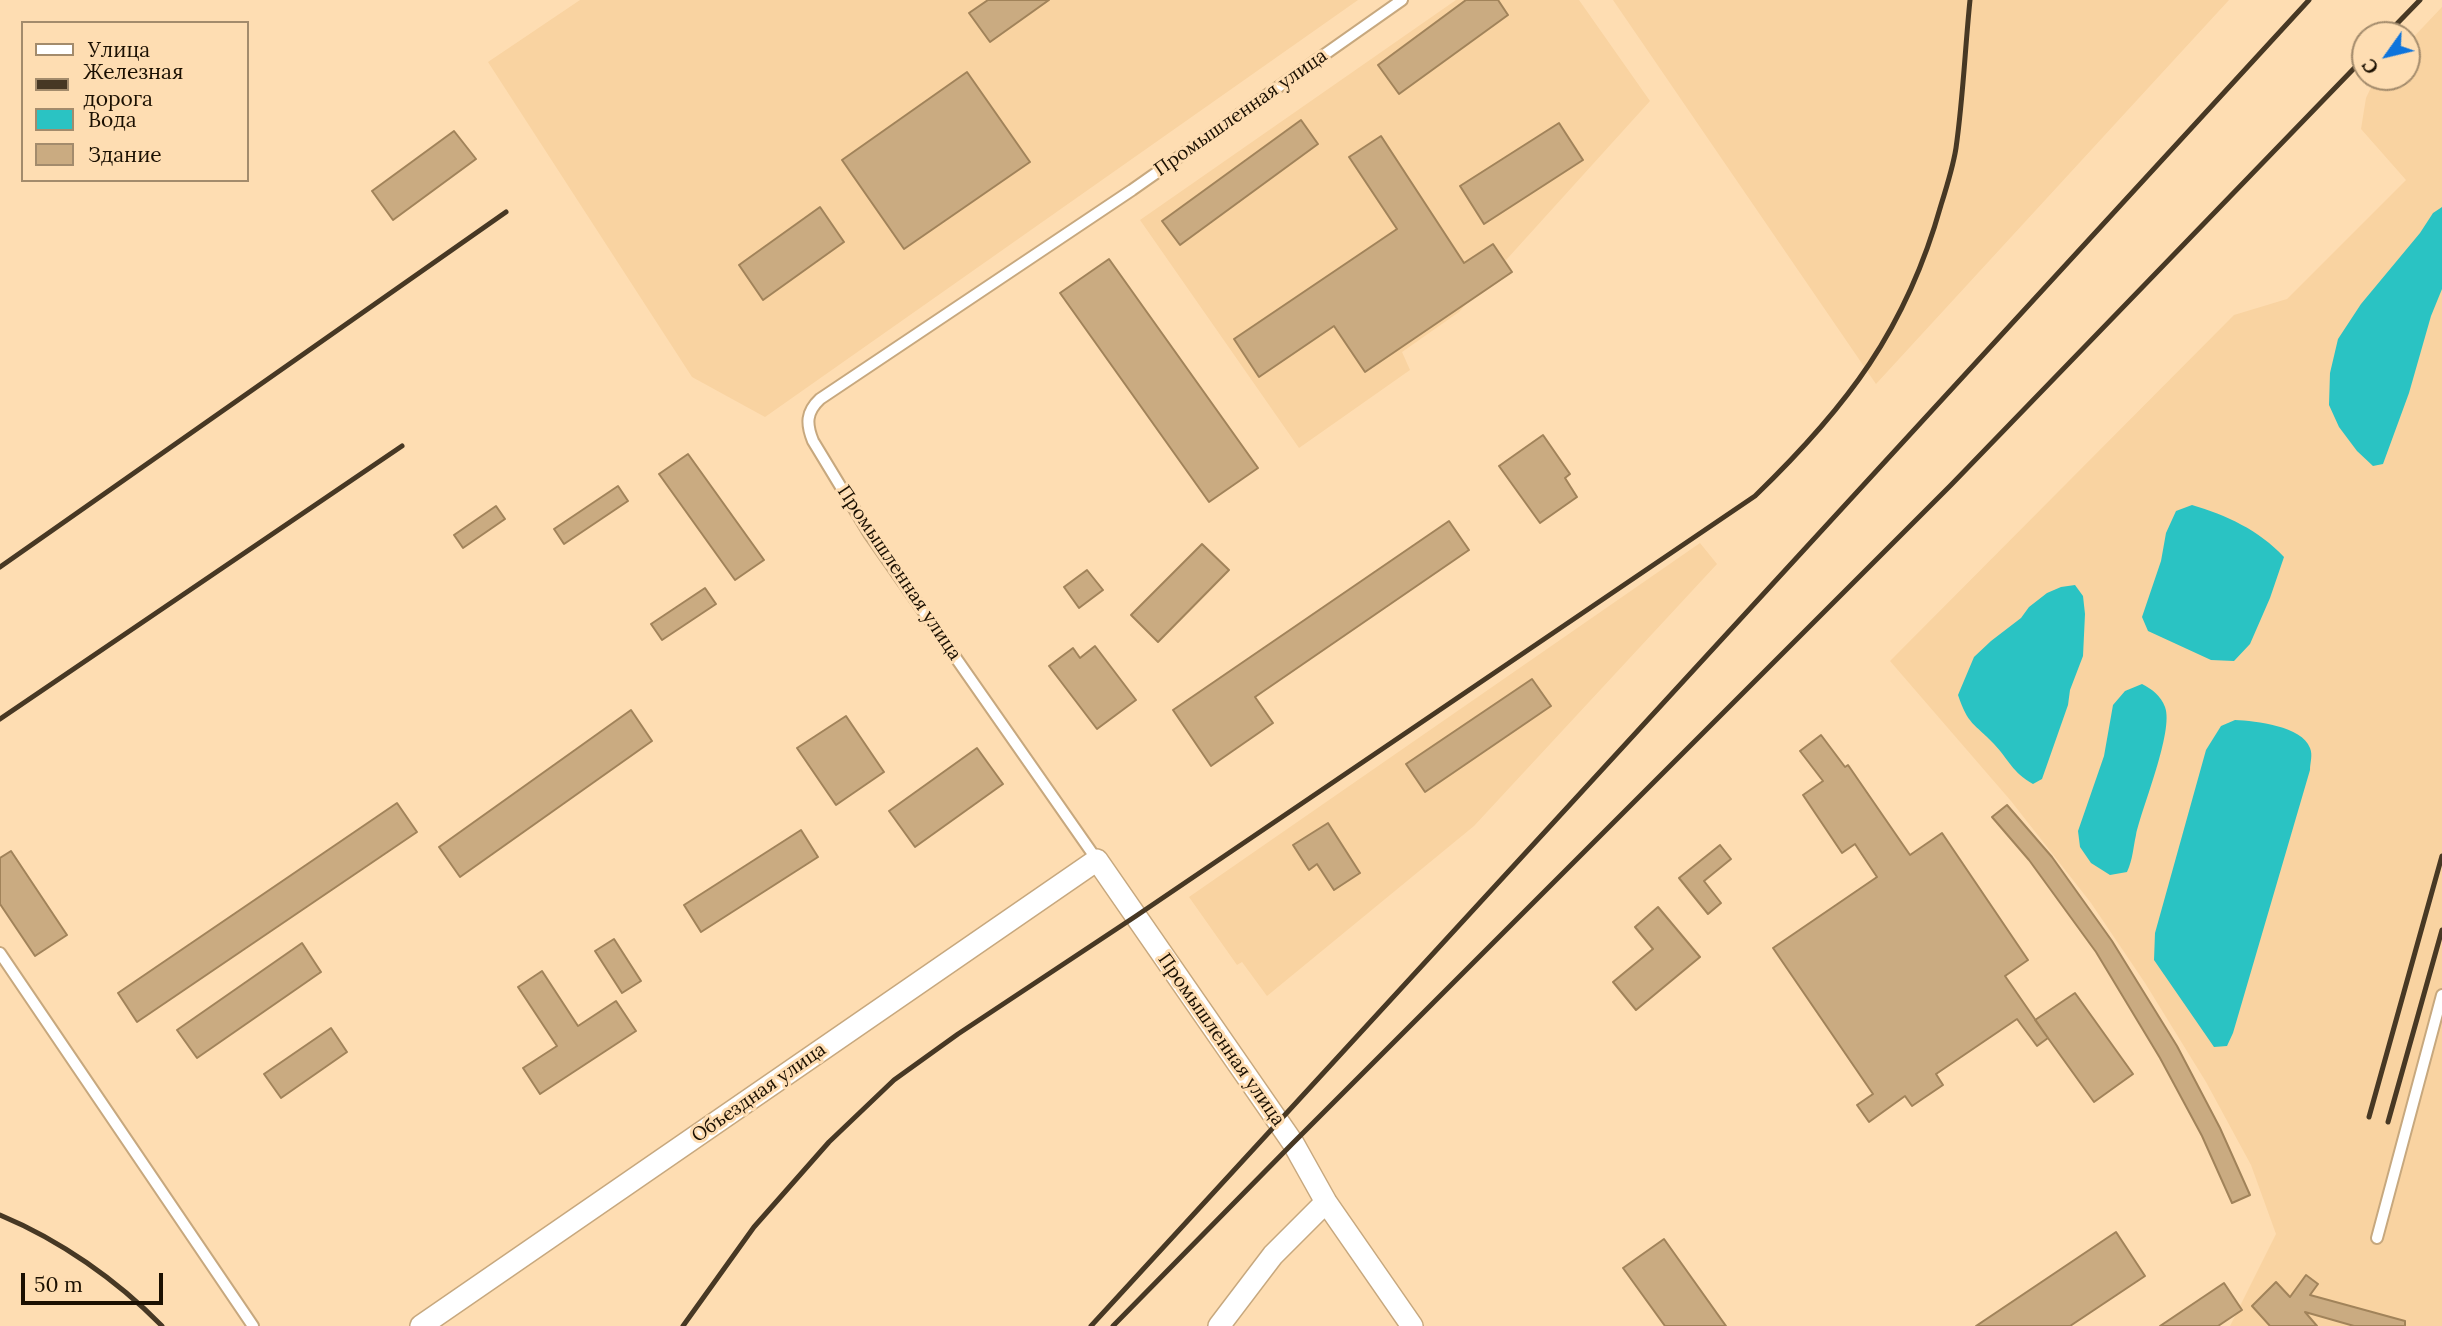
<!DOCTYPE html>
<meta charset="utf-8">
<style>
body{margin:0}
#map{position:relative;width:2442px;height:1326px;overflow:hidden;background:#feddb2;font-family:Lora,serif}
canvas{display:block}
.legend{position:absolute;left:21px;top:21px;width:228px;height:161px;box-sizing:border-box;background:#feddb2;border:2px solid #a38b6c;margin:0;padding:9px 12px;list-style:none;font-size:21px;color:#1b1002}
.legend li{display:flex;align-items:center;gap:14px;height:35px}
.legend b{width:35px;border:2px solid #a38b6c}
.north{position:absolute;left:2351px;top:21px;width:70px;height:70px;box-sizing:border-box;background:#feddb2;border:2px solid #a38b6c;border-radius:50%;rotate:236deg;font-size:19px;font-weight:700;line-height:28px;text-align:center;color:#1b1002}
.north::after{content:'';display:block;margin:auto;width:24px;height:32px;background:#0e74dc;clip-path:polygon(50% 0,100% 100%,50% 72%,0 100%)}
.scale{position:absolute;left:21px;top:1273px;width:142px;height:32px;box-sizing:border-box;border:4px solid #1b1002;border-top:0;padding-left:9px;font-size:21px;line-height:24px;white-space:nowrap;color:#1b1002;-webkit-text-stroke:5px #feddb2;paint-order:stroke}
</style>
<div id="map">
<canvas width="2442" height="1326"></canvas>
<ul class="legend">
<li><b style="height:9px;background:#fff"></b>Улица</li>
<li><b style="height:9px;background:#473824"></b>Железная дорога</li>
<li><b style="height:19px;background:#2ac3c3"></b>Вода</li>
<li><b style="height:19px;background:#caab81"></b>Здание</li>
</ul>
<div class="north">С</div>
<div class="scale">50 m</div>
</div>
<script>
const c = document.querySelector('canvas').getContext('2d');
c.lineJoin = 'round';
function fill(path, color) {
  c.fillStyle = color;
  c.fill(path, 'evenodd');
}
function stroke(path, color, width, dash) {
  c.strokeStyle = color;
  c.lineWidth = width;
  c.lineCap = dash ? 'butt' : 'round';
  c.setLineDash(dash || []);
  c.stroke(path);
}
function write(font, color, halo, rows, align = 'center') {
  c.font = font + ' Lora,serif';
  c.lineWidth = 6;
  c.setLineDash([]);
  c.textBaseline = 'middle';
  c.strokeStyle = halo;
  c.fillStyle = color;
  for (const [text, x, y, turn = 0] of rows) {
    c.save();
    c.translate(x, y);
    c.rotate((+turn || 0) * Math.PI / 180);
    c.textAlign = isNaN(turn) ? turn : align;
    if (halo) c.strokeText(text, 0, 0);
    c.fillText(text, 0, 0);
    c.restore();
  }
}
fill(new Path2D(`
 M580,0H1358L765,417L692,377L488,62Z
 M1456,0H1579L1650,101L1459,312L1402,352L1410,370L1299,448L1140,220Z
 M1613,0H2229L1876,384Z
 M2442,7V1326H2230L2276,1234L2251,1165L2206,1082L2145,983L2091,903L2011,801L1890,661L2234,315L2287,299L2406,180L2361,129L2366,98L2376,77H2407V44Z
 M1700,543L1717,564L1474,826L1267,996L1242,962L1237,965L1189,897Z`), '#f9d3a1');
fill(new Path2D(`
 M2442,207V289L2431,316L2409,393L2383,464L2373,466L2357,451L2339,427L2329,405L2330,373L2338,339L2361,304L2420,233L2433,213Z
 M2192,505C2226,515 2259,530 2284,557L2270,598L2250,644L2234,661L2211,660L2148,631L2142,617L2161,561L2166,533L2176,511Z
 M2075,585L2083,596L2085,614L2083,656L2070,690L2068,705L2042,779L2033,784C2012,772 2009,760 1994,744C1974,723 1968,725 1958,695L1974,657L1991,641L2021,618L2029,607L2047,593L2061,587Z
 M2142,684C2152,689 2161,696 2165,707C2174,731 2142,807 2136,835C2133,848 2133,859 2127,872L2110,875L2091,863L2080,847L2078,831L2104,756L2113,705L2125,691Z
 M2235,720C2256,721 2302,726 2310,748C2313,755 2310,763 2310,770L2233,1033L2227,1046L2214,1047L2154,960L2155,933L2206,750L2221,726Z`), '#2ac3c3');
const building = new Path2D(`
 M988,0H1049L990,42L969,13Z
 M1466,0H1498L1508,15L1399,94L1378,65Z
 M967,72L1030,162L904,249L842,160Z
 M1301,120L1318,144L1180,245L1162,221Z
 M1559,123L1583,160L1484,224L1460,186Z
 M454,131L476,159L393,220L372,191Z
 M1381,136L1464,263L1493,244L1512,272L1365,372L1334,326L1259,377L1234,339L1397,229L1349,157Z
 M820,207L844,242L763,300L739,265Z
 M1109,259L1258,468L1209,502L1060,293Z
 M1543,435L1570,474L1565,478L1577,497L1540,523L1499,466Z
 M688,454L764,560L735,580L659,474Z
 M618,486L628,501L564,544L554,529Z
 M496,506L505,519L463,548L454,535Z
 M1449,521L1469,550L1255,697L1273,723L1211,766L1173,710Z
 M1202,544L1229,570L1158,642L1131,615Z
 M1087,570L1103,590L1079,608L1064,587Z
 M705,588L716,604L662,640L651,624Z
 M1095,646L1136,700L1097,729L1049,666L1073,648L1080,658Z
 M1532,679L1551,706L1425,792L1406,764Z
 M631,710L652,741L460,877L439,847Z
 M846,716L884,772L836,805L797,748Z
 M1821,735L1845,767L1848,765L1910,855L1942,833L2028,960L2005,976L2048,1038L2037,1046L2017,1019L1936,1074L1943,1085L1912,1106L1905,1096L1869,1122L1857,1105L1873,1094L1773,948L1877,877L1855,844L1842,853L1803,795L1823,781L1800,751Z
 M977,748L1003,784L915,847L889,811Z
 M397,803L417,832L137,1022L118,993Z
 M2007,805L2052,857L2112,941L2177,1046L2220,1128L2250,1195L2232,1203L2202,1136L2160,1058L2096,952L2029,860L1992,817Z
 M1328,823L1360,873L1334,890L1317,864L1309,870L1293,845Z
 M801,830L818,857L701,932L684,905Z
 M1720,845L1731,859L1704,881L1721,903L1708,914L1679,878Z
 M11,851L67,935L35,956L0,904V858Z
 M1658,907L1700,957L1636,1010L1613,982L1653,949L1635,927Z
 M614,939L641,981L622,993L595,951Z
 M302,943L321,972L197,1058L177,1030Z
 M542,971L578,1026L616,1001L636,1031L540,1094L523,1068L557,1046L518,987Z
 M2075,993L2133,1074L2094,1102L2035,1020Z
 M331,1028L347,1052L281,1098L264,1074Z
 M2116,1232L2145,1276L2070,1326H1976Z
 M1664,1239L1726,1326H1665L1623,1268Z
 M2306,1275L2318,1284L2310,1295L2405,1321V1326H2354L2305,1312L2317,1326H2270L2252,1306L2276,1282L2290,1297Z
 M2224,1283L2242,1310L2218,1326H2160Z`);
fill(building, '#caab81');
stroke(building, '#a1835a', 2);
const lane = new Path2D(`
 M1097,860L870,535L813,441C806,424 806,412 820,399L1132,190L1402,0
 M0,953L253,1326
 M2377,1238L2442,995`);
const street = new Path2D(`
 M421,1326L1097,860L1293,1143L1326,1202L1412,1326
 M1219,1326L1273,1255L1326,1202`);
stroke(lane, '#c7a87e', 14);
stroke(street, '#c7a87e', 24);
stroke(lane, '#fff', 10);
stroke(street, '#fff', 21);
stroke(new Path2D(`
 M2386,35L2420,0
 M0,567L506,212
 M0,719L402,446
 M2369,1117L2442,856
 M2388,1122L2442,930
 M0,1215C60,1240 117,1280 162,1326
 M683,1326L754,1227L829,1142L894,1080L958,1034L1136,916L1755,496C1847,407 1906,330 1941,205C1947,186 1953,167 1956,148C1963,99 1965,49 1970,0
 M1091,1326L2309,0
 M1113,1326L1293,1143L1951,485L2365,57`), '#473824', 5);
write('19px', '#1b1002', '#feddb2', [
 ["Промышленная улица",1241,113,-35],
 ["Промышленная улица",899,573,56],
 ["Промышленная улица",1221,1040,55],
 ["Объездная улица",759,1093,-35]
]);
</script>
